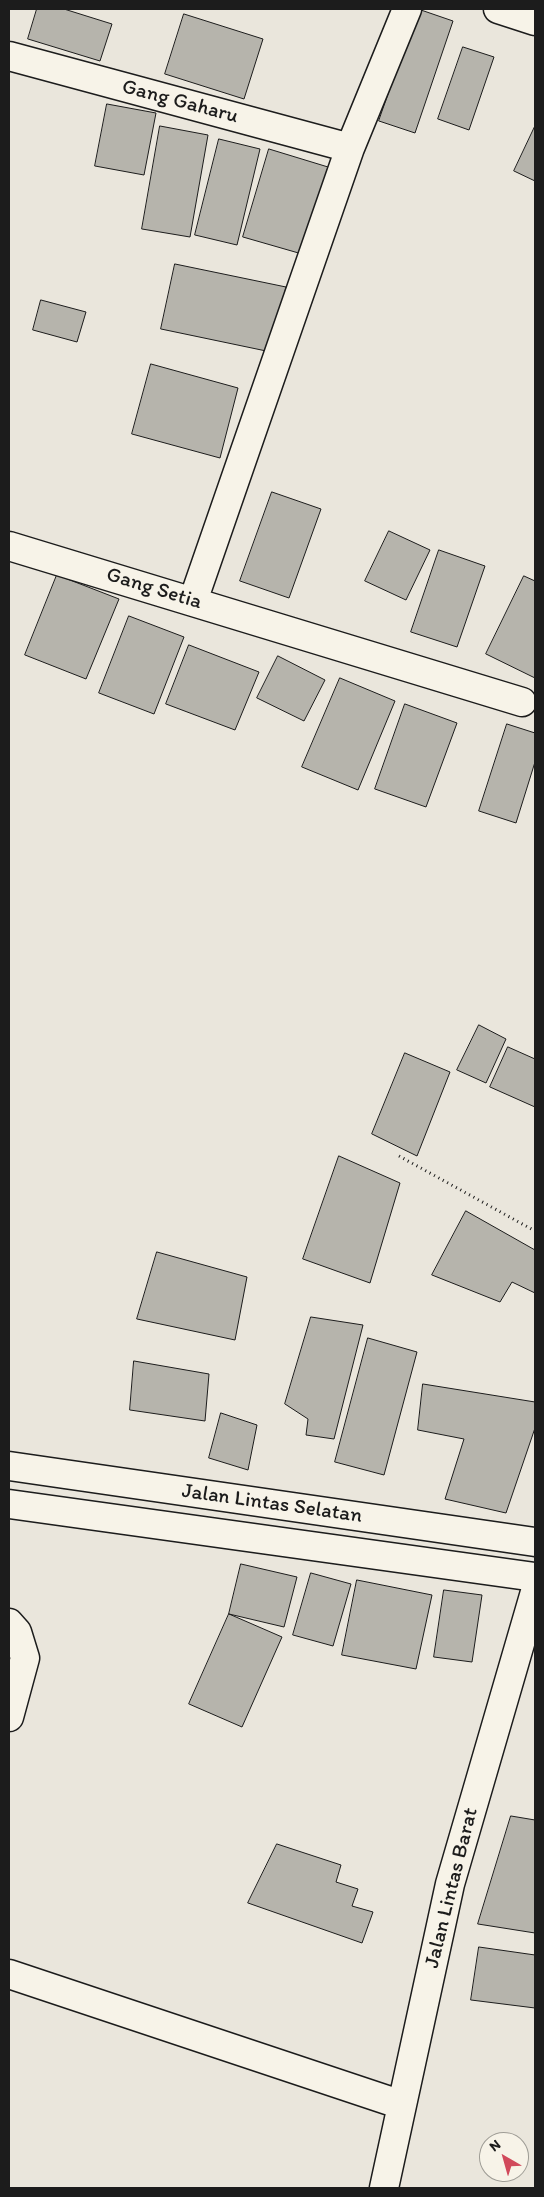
<!DOCTYPE html>
<style>
body{margin:0}
#map{position:relative;width:544px;height:2197px;overflow:hidden;background:#eae6dc;font-family:Itim,sans-serif}
canvas{display:block}
.frame{position:absolute;inset:0;border:10px solid #1c1c1c;pointer-events:none}
.north{position:absolute;left:479px;top:2132px;width:50px;height:50px;box-sizing:border-box;background:#f7f3e8;border:1px solid #9f9d96;border-radius:50%;rotate:322deg;font-size:14px;font-weight:700;line-height:20px;text-align:center;color:#1c1c1c}
.north::after{content:'';display:block;margin:auto;width:18px;height:22px;background:#d1495b;clip-path:polygon(50% 0,100% 100%,50% 72%,0 100%)}
</style>
<div id="map">
<canvas width="544" height="2197"></canvas>
<div class="frame"></div>
<div class="north">N</div>
</div>
<script>
const c = document.querySelector('canvas').getContext('2d');
c.lineJoin = 'round';
function fill(path, color) {
  c.fillStyle = color;
  c.fill(path, 'evenodd');
}
function stroke(path, color, width, dash) {
  c.strokeStyle = color;
  c.lineWidth = width;
  c.lineCap = dash ? 'butt' : 'round';
  c.setLineDash(dash || []);
  c.stroke(path);
}
function write(font, color, halo, rows, align = 'center') {
  c.font = font + ' Itim,sans-serif';
  c.lineWidth = 4;
  c.setLineDash([]);
  c.textBaseline = 'middle';
  c.strokeStyle = halo;
  c.fillStyle = color;
  for (const [text, x, y, turn = 0] of rows) {
    c.save();
    c.translate(x, y);
    c.rotate((+turn || 0) * Math.PI / 180);
    c.textAlign = isNaN(turn) ? turn : align;
    if (halo) c.strokeText(text, 0, 0);
    c.fillText(text, 0, 0);
    c.restore();
  }
}
const building = new Path2D(`
 M37,9H64L112,24L100,61L28,39Z
 M418,9L453,21L415,133L379,121Z
 M184,14L263,39L244,99L165,74Z
 M463,47L494,57L469,130L438,119Z
 M107,104L156,113L144,175L95,166Z
 M160,126L208,135L190,237L142,229Z
 M535,126V181L514,171Z
 M219,139L260,149L237,245L195,235Z
 M269,149L328,167L302,254L243,237Z
 M175,264L286,287L271,352L161,329Z
 M41,300L86,312L77,342L33,330Z
 M151,364L238,388L220,458L132,434Z
 M272,492L321,509L289,598L240,581Z
 M389,531L430,550L406,600L365,581Z
 M439,550L485,566L457,647L411,632Z
 M57,575L119,599L86,679L25,655Z
 M524,576L535,581V678L486,654Z
 M129,616L184,637L154,714L99,693Z
 M189,645L259,672L235,730L166,704Z
 M278,656L325,680L304,721L257,698Z
 M340,678L395,701L358,790L302,767Z
 M405,704L457,723L426,807L375,789Z
 M507,724L535,733V762L516,823L479,811Z
 M479,1025L506,1039L486,1083L457,1070Z
 M508,1047L535,1059V1107L490,1087Z
 M405,1053L450,1072L417,1156L372,1134Z
 M339,1156L400,1183L370,1283L303,1259Z
 M466,1211L535,1250V1293L512,1282L500,1302L432,1275Z
 M157,1252L247,1277L235,1340L137,1319Z
 M311,1317L363,1325L334,1439L306,1435L308,1419L285,1404Z
 M368,1338L417,1352L384,1475L335,1462Z
 M134,1361L209,1374L205,1421L130,1410Z
 M423,1384L535,1402V1428L506,1513L445,1499L464,1439L418,1430Z
 M221,1413L257,1425L248,1470L209,1458Z
 M241,1564L297,1577L284,1627L229,1614Z
 M311,1573L351,1584L333,1646L293,1635Z
 M357,1580L432,1595L416,1669L342,1655Z
 M444,1590L482,1595L472,1662L434,1657Z
 M229,1614L282,1637L242,1727L189,1704Z
 M511,1816L535,1820V1933L478,1924Z
 M277,1844L341,1865L336,1882L358,1889L352,1906L373,1912L362,1943L248,1903Z
 M479,1947L535,1955V2008L471,2000Z`);
fill(building, '#b6b4ac');
stroke(building, '#1c1c1c', 1);
const street = new Path2D(`
 M498,9L535,21
 M9,56L350,148
 M9,546L522,702
 M193,601L350,148L407,9
 M9,1623L17,1632L25,1658L9,1717
 M9,1974L402,2105
 M384,2188L450,1884L535,1592`);
const highway = new Path2D(`
 M9,1466L535,1542
 M9,1504L535,1577`);
stroke(street, '#1c1c1c', 31);
stroke(highway, '#1c1c1c', 31);
stroke(new Path2D(`
 M399,1156L535,1231`), '#1c1c1c', 3, [1, 4]);
stroke(street, '#f7f3e8', 28);
stroke(highway, '#f7f3e8', 28);
write('21px', '#1c1c1c', '#f7f3e8', [
 ["Gang Gaharu",180,102,15],
 ["Gang Setia",154,589,17],
 ["Jalan Lintas Selatan",272,1504,8],
 ["Jalan Lintas Barat",452,1888,-76]
]);
</script>
